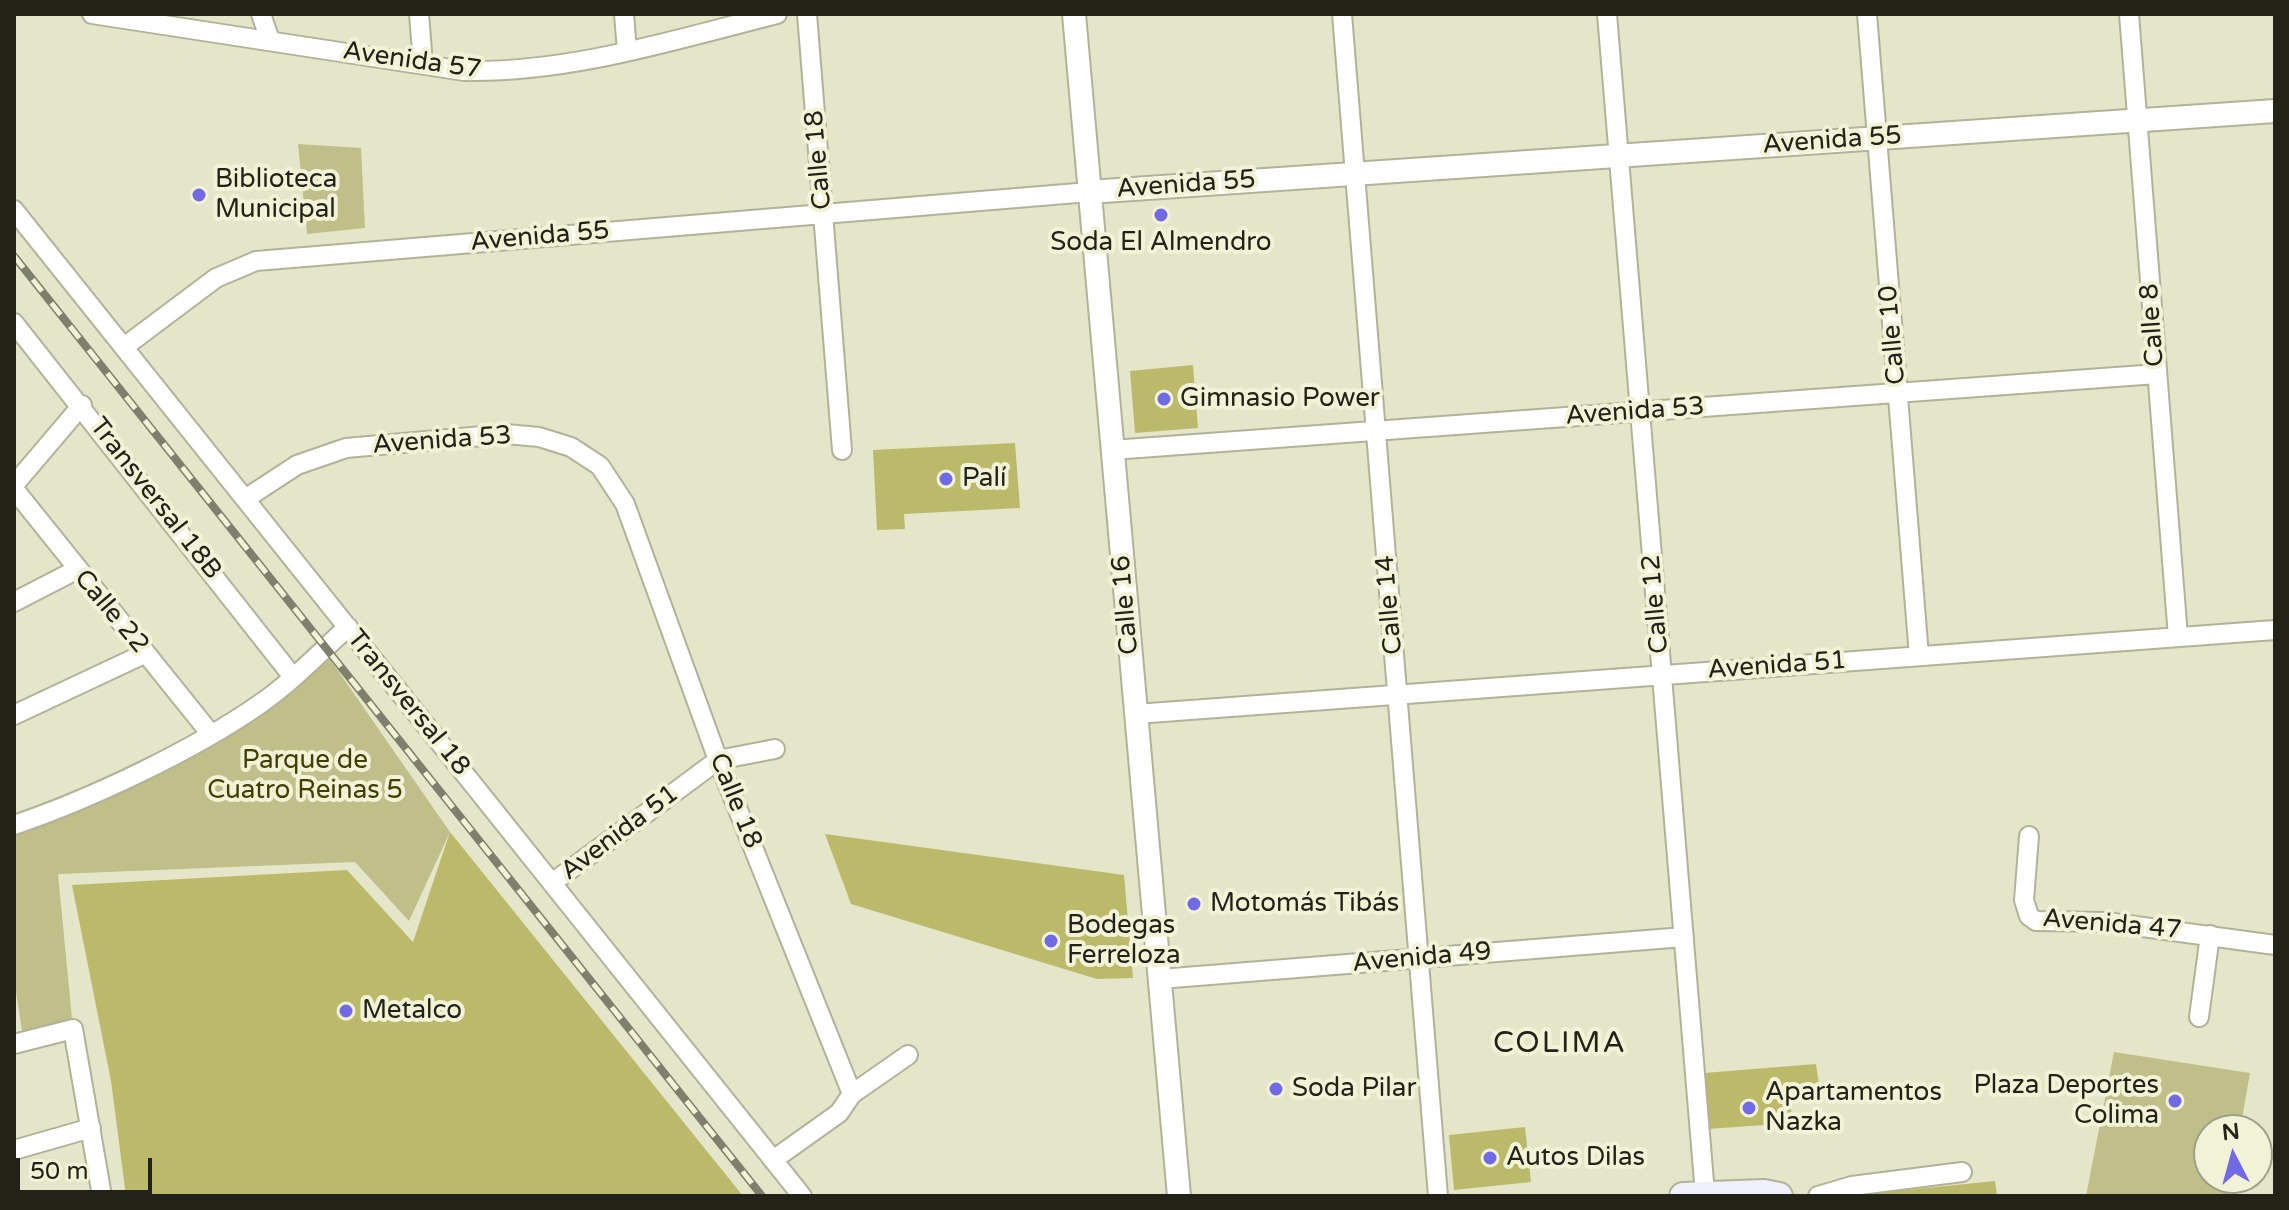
<!DOCTYPE html>
<meta charset="utf-8">
<style>
body{margin:0}
#map{position:relative;width:2289px;height:1210px;overflow:hidden;background:#e5e5ca;font-family:"Varela Round",sans-serif}
canvas{display:block}
.frame{position:absolute;inset:0;border:16px solid #222218;pointer-events:none}
.north{position:absolute;left:2193px;top:1114px;width:80px;height:80px;box-sizing:border-box;background:#f2f2d7;border:2px solid #9f9f8b;border-radius:50%;rotate:354deg;font-size:22px;font-weight:700;line-height:32px;text-align:center;color:#222218}
.north::after{content:'';display:block;margin:auto;width:28px;height:36px;background:#706ae4;clip-path:polygon(50% 0,100% 100%,50% 72%,0 100%)}
.scale{position:absolute;left:16px;top:1158px;width:136px;height:36px;box-sizing:border-box;border:4px solid #222218;border-top:0;padding-left:10px;font-size:24px;line-height:28px;white-space:nowrap;color:#222218;-webkit-text-stroke:6px #f2f2d7;paint-order:stroke}
</style>
<div id="map">
<canvas width="2289" height="1210"></canvas>
<div class="frame"></div>
<div class="north">N</div>
<div class="scale">50 m</div>
</div>
<script>
const c = document.querySelector('canvas').getContext('2d');
c.lineJoin = 'round';
function fill(path, color) {
  c.fillStyle = color;
  c.fill(path, 'evenodd');
}
function stroke(path, color, width, dash) {
  c.strokeStyle = color;
  c.lineWidth = width;
  c.lineCap = dash ? 'butt' : 'round';
  c.setLineDash(dash || []);
  c.stroke(path);
}
function write(font, color, halo, rows, align = 'center') {
  c.font = font + ' "Varela Round",sans-serif';
  c.lineWidth = 8;
  c.setLineDash([]);
  c.textBaseline = 'middle';
  c.strokeStyle = halo;
  c.fillStyle = color;
  for (const [text, x, y, turn = 0] of rows) {
    c.save();
    c.translate(x, y);
    c.rotate((+turn || 0) * Math.PI / 180);
    c.textAlign = isNaN(turn) ? turn : align;
    if (halo) c.strokeText(text, 0, 0);
    c.fillText(text, 0, 0);
    c.restore();
  }
}
fill(new Path2D(`
 M298,144L361,148L365,228L307,234Z
 M323,649L450,832L409,921L355,862L58,874L73,1029L24,1043L14,979V837L192,756Z
 M2114,1052L2250,1073L2240,1130H2209V1178H2231L2228,1196H2086Z`), '#c0bf89');
fill(new Path2D(`
 M1193,365L1198,428L1135,433L1130,371Z
 M1015,443L1020,508L904,514L905,529L877,530L873,450Z
 M450,832L743,1196H126L111,1081L72,885L347,870L413,942Z
 M825,834L1124,875L1133,978L1097,979L851,904Z
 M1816,1064L1820,1091L1790,1093L1792,1123L1708,1129L1704,1073Z
 M1525,1127L1531,1182L1454,1190L1449,1135Z
 M1995,1181L1997,1196H1867V1194Z`), '#bbba6b');
const minor = new Path2D(`
 M92,14L464,71C571,73 673,40 777,14
 M261,14L270,40
 M419,14L423,64
 M624,14L627,51
 M807,14L842,450
 M1342,14L1438,1196
 M1607,14L1705,1194
 M1867,14L1919,656
 M2129,14L2178,637
 M14,210L802,1196
 M14,323L293,677
 M124,347L216,278L256,261L1089,192
 M1112,450L2157,374
 M14,485L82,405
 M14,489L210,733
 M245,499L297,465L346,448L506,434L539,437L571,447L600,466L625,504L718,760L852,1094
 M14,602L76,570
 M1136,714L2275,630
 M14,715L146,653
 M14,825C91,799 194,750 260,704C292,682 319,653 348,627
 M2029,836L2024,900L2029,916L2036,921L2106,922L2275,945
 M552,883L718,760L775,749
 M1160,979L1684,937
 M2199,1017L2210,935
 M14,1044L73,1029L102,1196
 M14,1150L91,1128
 M773,1160L839,1113L852,1094L908,1055
 M1818,1196L1852,1186L1962,1172`);
const tertiary = new Path2D(`
 M1074,14L1179,1196
 M1089,192L2275,111`);
const secondary = new Path2D(`
 M1683,1196L1764,1193L1779,1196`);
stroke(minor, '#b2b298', 22);
stroke(tertiary, '#b2b298', 26);
stroke(secondary, '#b2b298', 30);
stroke(minor, '#fff', 18);
stroke(tertiary, '#fff', 22);
stroke(secondary, '#eff0fb', 26);
const rail = new Path2D(`
 M14,256L762,1196`);
stroke(rail, '#7f7f6d', 8);
stroke(rail, '#f2f2d7', 5, [15]);
for (const [x, y, r, color] of [
 [199,195,8,"#706ae4"],
 [1161,215,8,"#706ae4"],
 [1164,399,8,"#706ae4"],
 [946,479,8,"#706ae4"],
 [1194,904,8,"#706ae4"],
 [1051,941,8,"#706ae4"],
 [346,1011,8,"#706ae4"],
 [1276,1089,8,"#706ae4"],
 [2175,1101,8,"#706ae4"],
 [1749,1108,8,"#706ae4"],
 [1490,1158,8,"#706ae4"]
]) {
  const dot = new Path2D();
  dot.arc(x, y, r, 0, 2 * Math.PI);
  c.fillStyle = color;
  c.fill(dot);
  stroke(dot, '#f2f2d7', 3);
}
write('26px', '#222218', '#f2f2d7', [
 ["Avenida 57",412,61,8],
 ["Avenida 55",1832,141,-4],
 ["Calle 18",819,160,-95],
 ["Avenida 55",1186,185,-4],
 ["Avenida 55",540,237,-5],
 ["Calle 8",2153,325,-94],
 ["Calle 10",1893,335,-95],
 ["Avenida 53",1635,412,-4],
 ["Avenida 53",442,441,-4],
 ["Transversal 18B",155,499,52],
 ["Calle 12",1656,604,-95],
 ["Calle 16",1126,605,-95],
 ["Calle 14",1390,605,-95],
 ["Calle 22",111,612,50],
 ["Avenida 51",1777,666,-4],
 ["Transversal 18",408,703,51],
 ["Calle 18",735,801,68],
 ["Avenida 51",620,833,-37],
 ["Avenida 47",2112,925,5],
 ["Avenida 49",1422,958,-5]
]);
write('26px', '#222218', '#f2f2d7', [
 ["Biblioteca",215,180],
 ["Municipal",215,210],
 ["Soda El Almendro",1161,243,"center"],
 ["Gimnasio Power",1180,399],
 ["Palí",962,479],
 ["Motomás Tibás",1210,904],
 ["Bodegas",1067,926],
 ["Ferreloza",1067,956],
 ["Metalco",362,1011],
 ["Plaza Deportes",2159,1086,"right"],
 ["Colima",2159,1116,"right"],
 ["Soda Pilar",1292,1089],
 ["Apartamentos",1765,1093],
 ["Nazka",1765,1123],
 ["Autos Dilas",1506,1158]
], 'left');
write('26px', '#403e00', '#f2f2d7', [
 ["Parque de",305,761],
 ["Cuatro Reinas 5",305,791]
]);
c.letterSpacing = '2px';
write('30px', '#222218', '#f2f2d7', [
 ["COLIMA",1560,1044]
]);
c.letterSpacing = '0px';
</script>
